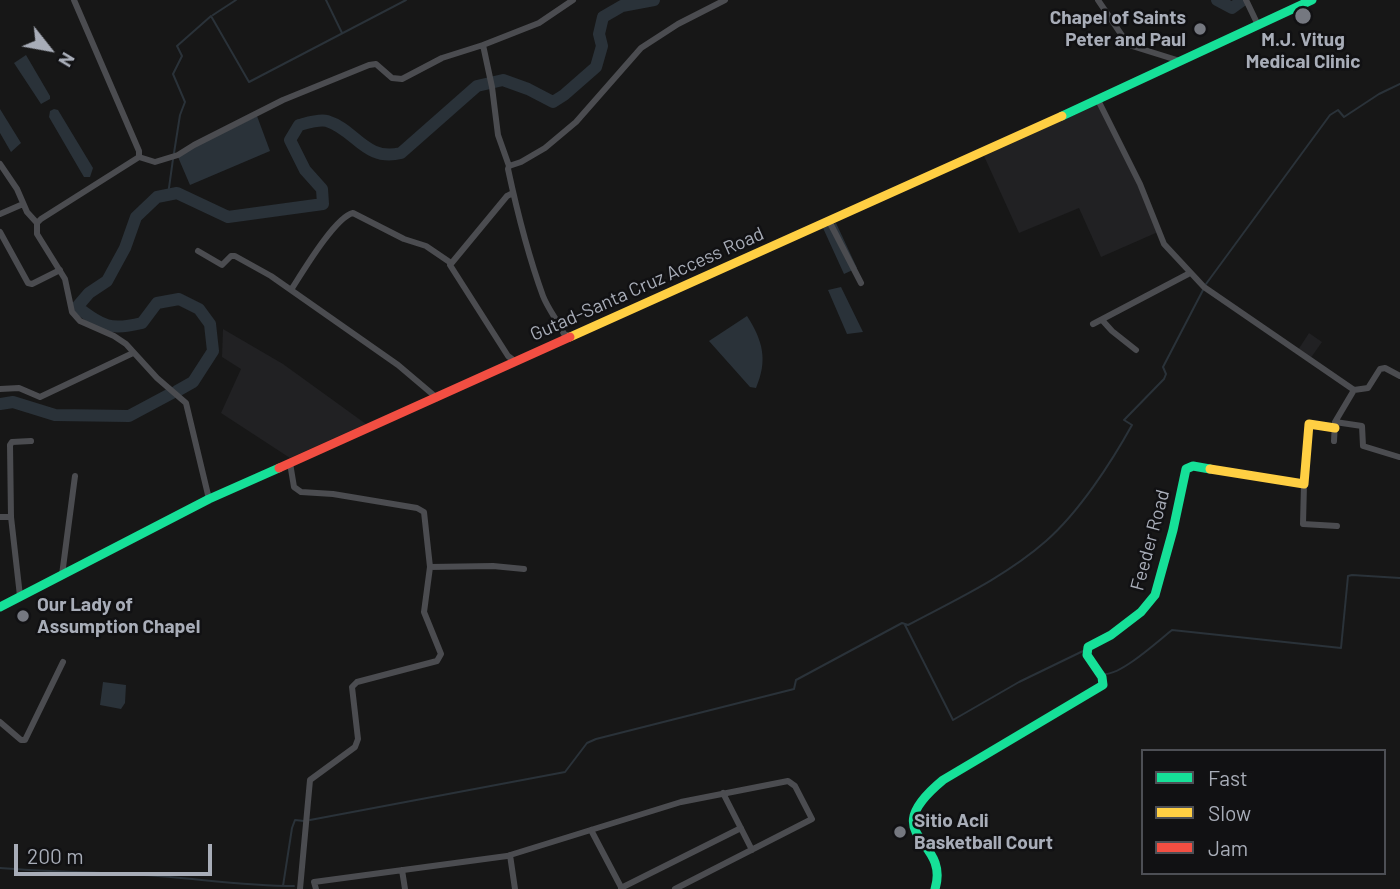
<!DOCTYPE html>
<style>
body{margin:0}
#map{position:relative;width:1400px;height:889px;overflow:hidden;background:#171717;font-family:Barlow,sans-serif}
canvas{display:block}
.legend{position:absolute;left:1141px;top:749px;width:245px;height:126px;box-sizing:border-box;background:#111113;border:2px solid #4d4f55;margin:0;padding:9px 12px;list-style:none;font-size:21px;color:#a8adb8}
.legend li{display:flex;align-items:center;gap:14px;height:35px}
.legend b{width:35px;border:2px solid #4d4f55}
.north{position:absolute;left:14px;top:14px;width:70px;height:70px;-webkit-text-stroke:5px #111113;paint-order:stroke;rotate:121deg;font-size:19px;font-weight:700;line-height:28px;text-align:center;color:#a8adb8}
.north::after{content:'';display:block;margin:auto;width:24px;height:32px;background:#a8adb8;clip-path:polygon(50% 0,100% 100%,50% 72%,0 100%)}
.scale{position:absolute;left:14px;top:844px;width:198px;height:32px;box-sizing:border-box;border:4px solid #a8adb8;border-top:0;padding-left:9px;font-size:21px;line-height:24px;white-space:nowrap;color:#a8adb8;-webkit-text-stroke:5px #111113;paint-order:stroke}
</style>
<div id="map">
<canvas width="1400" height="889"></canvas>
<ul class="legend">
<li><b style="height:9px;background:#16e098"></b>Fast</li>
<li><b style="height:9px;background:#ffcf43"></b>Slow</li>
<li><b style="height:9px;background:#f24e42"></b>Jam</li>
</ul>
<div class="north">N</div>
<div class="scale">200 m</div>
</div>
<script>
const c = document.querySelector('canvas').getContext('2d');
c.lineJoin = 'round';
function fill(path, color) {
  c.fillStyle = color;
  c.fill(path, 'evenodd');
}
function stroke(path, color, width, dash) {
  c.strokeStyle = color;
  c.lineWidth = width;
  c.lineCap = dash ? 'butt' : 'round';
  c.setLineDash(dash || []);
  c.stroke(path);
}
function write(font, color, halo, rows, align = 'center') {
  c.font = font + ' Barlow,sans-serif';
  c.lineWidth = 5;
  c.setLineDash([]);
  c.textBaseline = 'middle';
  c.strokeStyle = halo;
  c.fillStyle = color;
  for (const [text, x, y, turn = 0] of rows) {
    c.save();
    c.translate(x, y);
    c.rotate((+turn || 0) * Math.PI / 180);
    c.textAlign = isNaN(turn) ? turn : align;
    if (halo) c.strokeText(text, 0, 0);
    c.fillText(text, 0, 0);
    c.restore();
  }
}
fill(new Path2D(`
 M1099,104L1123,150L1158,232L1101,257L1079,208L1019,233L984,156Z
 M223,329L283,364L366,424L290,458L221,413L241,369L222,357Z
 M1309,333L1322,342L1310,359L1298,350Z`), '#212123');
fill(new Path2D(`
 M26,55L50,96V99L41,104L14,63Z
 M0,109L21,143L11,152L0,133Z
 M54,109L58,110L93,168L90,177H84L81,172L49,117L50,111Z
 M257,116L270,151L190,185L178,157L194,147Z
 M836,223L857,268L844,274L823,228Z
 M841,287L863,332L847,334L828,290Z
 M747,316C763,341 768,360 756,388L750,387L709,341Z
 M103,682L126,685L125,703L121,709L100,705Z`), '#2a3239');
stroke(new Path2D(`
 M326,0L342,33
 M629,5L633,0
 M213,15L236,0
 M174,153L180,115L185,102L173,74L182,56L177,46L211,16L249,82L406,0
 M168,195L173,159
 M1206,284L1330,115L1338,110L1344,117L1379,94L1400,84
 M905,625L953,720L1019,682L1083,651
 M1105,674C1122,674 1157,642 1172,630L1341,648L1348,576L1352,575L1400,578
 M310,820L565,772L587,743L596,739L794,689L796,680L902,623L908,625C955,600 1005,577 1046,541C1079,512 1111,463 1132,425L1124,420L1164,379L1166,374L1163,367L1203,290
 M0,868C48,872 96,872 144,875C194,878 244,886 294,886
 M283,886L292,828L295,820L304,821`), '#2a3239', 2);
stroke(new Path2D(`
 M1217,0L1232,8L1243,0
 M177,391L193,382L213,351L210,324L199,309L179,299L157,303L142,323C109,331 103,326 77,307L89,293L107,281L125,248L136,217L157,197L177,193L228,217L323,204L322,189L305,170L290,140L299,125C307,123 319,119 327,121C356,130 365,162 401,153L477,86L503,80L528,89L553,102L564,95L596,67L602,46L599,34L603,17L622,6L654,0
 M0,404L13,402L55,415L129,416L172,393`), '#2a3239', 12);
stroke(new Path2D(`
 M74,0L139,151V157L41,219L37,223V234L65,279L72,312L80,321L114,336L126,344L157,378L186,403L209,499
 M1098,0L1123,37L1132,46L1180,61
 M1246,0L1258,25
 M1098,100L1140,184L1164,244L1204,287L1354,390L1368,388L1380,369L1385,368L1400,376
 M139,157L155,162L178,155L194,145L283,100L369,65L376,64L392,78L402,79L442,58L483,45
 M0,164L17,189L27,212L37,223
 M509,166L521,162L545,148L576,122L641,48L678,24L725,0
 M513,193L507,196L450,265L508,356L516,362
 M0,214L23,204
 M829,221L861,283
 M0,232L28,283L32,284L60,270
 M198,251L222,265L231,256H235L271,276L398,365L437,398
 M291,290C302,273 335,217 353,213L404,239L426,246L451,263
 M1102,320L1112,331L1136,350
 M1093,324L1190,273
 M570,336L564,334C558,321 548,309 543,296C528,255 517,211 508,169L509,166L498,135L492,87L483,45L539,23L573,0
 M0,389L19,388L40,397L133,353
 M1335,422L1362,426L1363,446L1399,457
 M1334,441L1335,422L1354,390
 M290,463L294,487L301,492L333,494L417,508L424,512L430,567L424,612L441,654L437,661L357,682L352,687L358,739L355,747L310,780L300,889
 M1304,484L1303,524L1337,526
 M0,517H11
 M430,567L493,566L524,569
 M62,575L75,476
 M20,596L11,517L10,445L12,442L31,441
 M0,722L21,740H25L63,662
 M723,793L752,850
 M591,830L622,889
 M510,855L515,889
 M402,870L405,889
 M621,888L741,828
 M316,889L314,882L507,856L681,802L788,781L795,786L812,819L675,889`), '#4b4c50', 6);
stroke(new Path2D(`
 M1062,116L1312,0
 M0,607L209,499L279,468
 M935,889C951,837 873,838 943,780L1103,685L1102,677L1087,655L1088,647L1111,635L1141,612L1155,595L1173,530L1186,469L1193,466L1210,469`), '#16e098', 9);
stroke(new Path2D(`
 M570,337L1062,116
 M1210,469L1304,484L1309,424L1335,428`), '#ffcf43', 9);
stroke(new Path2D(`
 M279,468L570,337`), '#f24e42', 9);
for (const [x, y, r, color] of [
 [1303,16,9,"#757880"],
 [1200,29,7,"#757880"],
 [23,616,7,"#757880"],
 [900,832,7,"#757880"]
]) {
  const dot = new Path2D();
  dot.arc(x, y, r, 0, 2 * Math.PI);
  c.fillStyle = color;
  c.fill(dot);
  stroke(dot, '#111113', 2.5);
}
write('bold 19px', '#a8adb8', '#111113', [
 ["Chapel of Saints",1186,18,"right"],
 ["Peter and Paul",1186,40,"right"],
 ["M.J. Vitug",1303,40,"center"],
 ["Medical Clinic",1303,62,"center"],
 ["Our Lady of",37,605],
 ["Assumption Chapel",37,627],
 ["Sitio Acli",914,821],
 ["Basketball Court",914,843]
], 'left');
write('19px', '#a8adb8', '#111113', [
 ["Gutad-Santa Cruz Access Road",647,284,-24],
 ["Feeder Road",1150,540,-75]
]);
</script>
